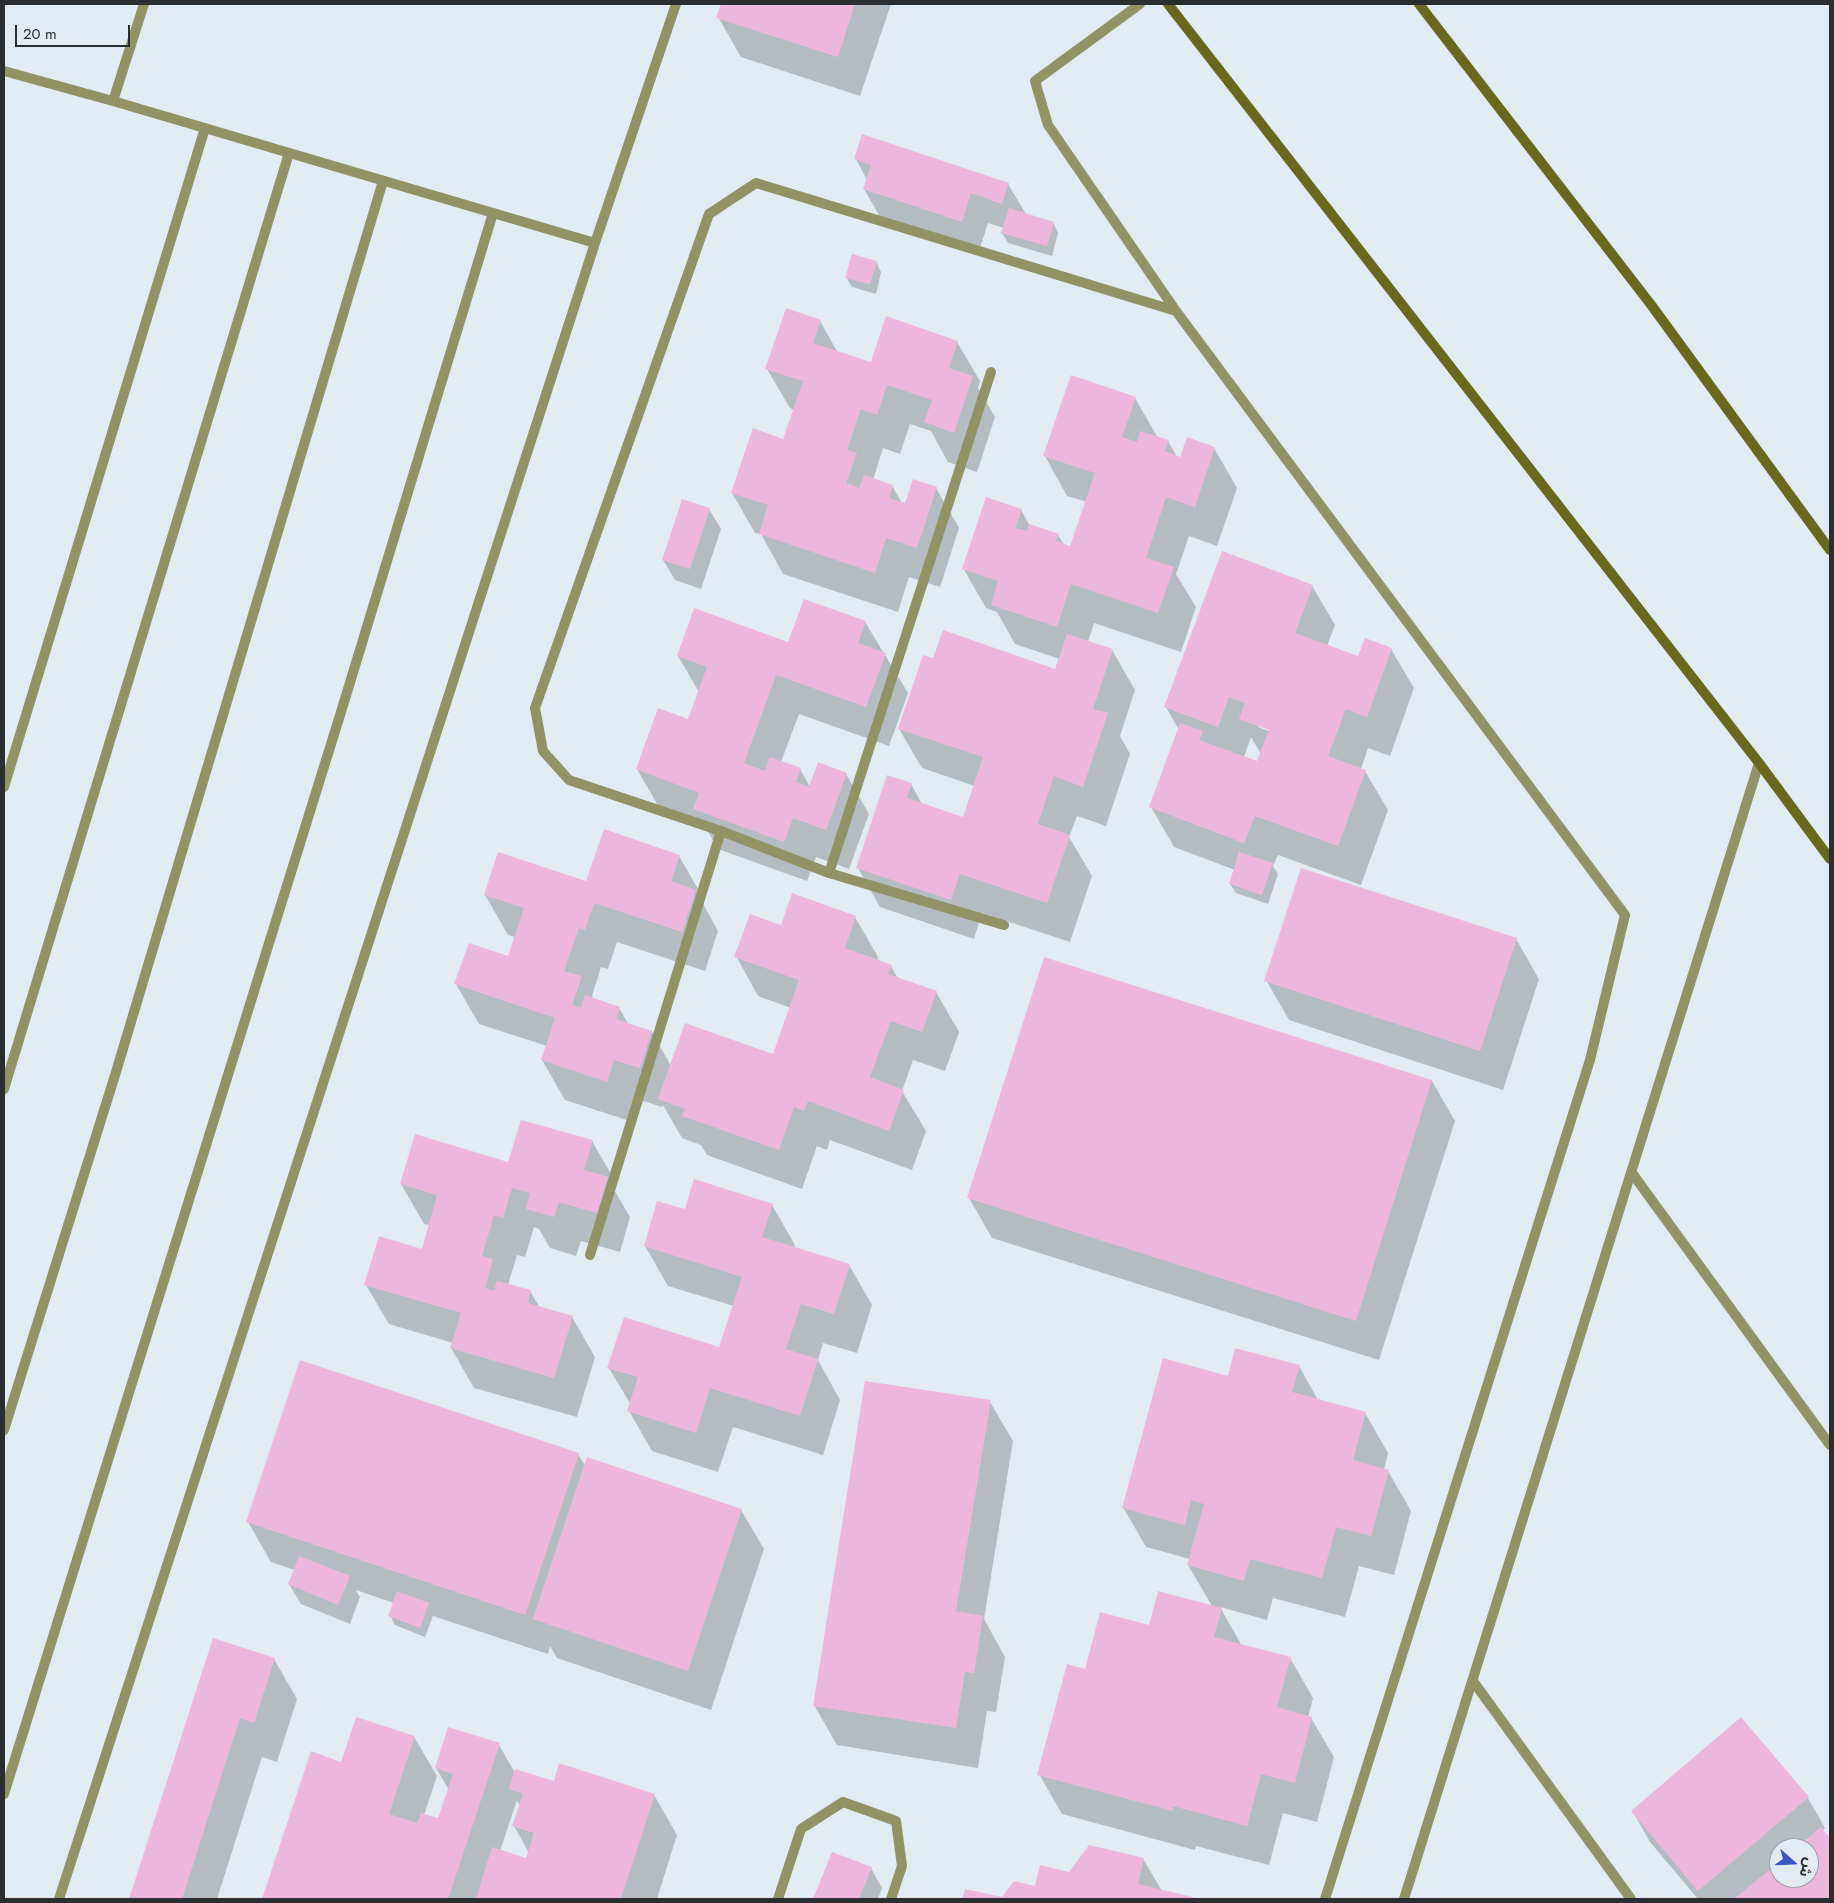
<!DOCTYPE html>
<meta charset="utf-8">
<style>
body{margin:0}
#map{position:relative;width:1834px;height:1903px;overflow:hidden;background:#e2ebf2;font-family:Jost,"Noto Sans Arabic",sans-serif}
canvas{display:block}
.frame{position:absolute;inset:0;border:5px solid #2b2e31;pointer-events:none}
.north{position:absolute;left:1769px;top:1838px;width:50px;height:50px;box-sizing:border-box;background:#e2ebf2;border:1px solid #999fa5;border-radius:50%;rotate:110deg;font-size:14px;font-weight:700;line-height:20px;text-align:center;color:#2b2e31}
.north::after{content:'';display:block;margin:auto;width:18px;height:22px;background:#3b55c7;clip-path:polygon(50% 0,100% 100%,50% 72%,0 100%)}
.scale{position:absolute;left:15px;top:25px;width:115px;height:22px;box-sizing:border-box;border:2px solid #2b2e31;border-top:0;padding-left:6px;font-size:15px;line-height:18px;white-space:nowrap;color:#2b2e31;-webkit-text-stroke:4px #e2ebf2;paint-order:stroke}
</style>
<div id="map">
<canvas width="1834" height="1903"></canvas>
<div class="frame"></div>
<div class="north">ش</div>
<div class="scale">20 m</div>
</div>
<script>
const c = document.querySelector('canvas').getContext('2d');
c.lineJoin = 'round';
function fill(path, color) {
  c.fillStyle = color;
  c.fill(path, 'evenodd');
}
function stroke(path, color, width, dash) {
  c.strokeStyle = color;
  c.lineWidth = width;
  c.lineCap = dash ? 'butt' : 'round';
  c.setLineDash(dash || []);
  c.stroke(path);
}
fill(new Path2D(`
 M722,4H891L860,96L741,57L718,17Z
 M856,159L1008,184L1026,214L1053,223L1058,233L1052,256L1008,243L1002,233L1004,228L988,223L979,251L882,220L864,189L867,180Z
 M876,262L881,272L876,294L852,287L846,277Z
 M820,321L838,353L872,364L957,342L980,381L978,388L995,417L977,472L948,462L931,431L910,424L900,454L883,448L873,480L892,486L902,503L906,504L936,488L959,528L940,587L909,577L898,612L783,574L761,534L755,533L732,493L784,440L794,410L790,408L767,369Z
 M1135,398L1158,438L1168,441L1177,457L1181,458L1214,448L1237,488L1217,546L1189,536L1176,574L1196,607L1181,652L1094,623L1088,642L1112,650L1135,690L1120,736L1130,754L1106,826L1077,816L1069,837L1092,876L1070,942L982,913L974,939L880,907L858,868L911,784L922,804L964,818L975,786L922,768L899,729L934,659L1056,670L1060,659L1015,644L997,612L986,608L963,568L1021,510L1030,526L1058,535L1064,545L1071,548L1087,502L1067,496L1045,456Z
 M709,509L721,529L701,589L675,580L663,560Z
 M1312,586L1335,625L1327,646L1359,658L1391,649L1414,688L1390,756L1368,748L1361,769L1365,771L1388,810L1361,885L1278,855L1273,866L1278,874L1268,904L1236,893L1230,884L1235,870L1174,847L1151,807L1179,730L1166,707ZM1258,725L1275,731L1274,733L1258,727ZM1251,737L1261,754L1258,763L1244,757Z
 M865,622L908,693L889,746L799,714L781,762L800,769L810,787L846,774L869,814L849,869L816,857L807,881L718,849L704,825L660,809L637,769L688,721L699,692L678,656L789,644Z
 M679,856L702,896L701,900L718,931L705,971L617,942L608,969L601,967L592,996L593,999L619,1008L629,1025L652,1032L671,1066L774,1055L791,1008L758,996L736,956L782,927L855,917L878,957L877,961L891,966L898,979L936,992L959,1032L945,1071L913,1060L902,1091L926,1131L912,1170L830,1140L827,1150L817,1146L802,1189L707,1155L701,1145L682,1138L663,1105L662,1107L637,1099L630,1121L565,1100L542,1060L547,1046L479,1024L456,984L509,957L515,937L508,935L485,895L587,883Z
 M1516,939L1539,979L1503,1090L1289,1020L1266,980Z
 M1045,959L1432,1081L1455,1121L1379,1360L992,1238L969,1198Z
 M592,1141L615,1181L613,1188L630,1217L620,1252L581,1241L576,1256L550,1248L539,1229L534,1227L525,1257L517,1255L508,1285L530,1291L540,1308L572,1317L595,1357L577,1417L474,1388L451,1348L453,1343L389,1324L366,1285L422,1250L430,1225L424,1224L401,1184L509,1163Z
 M772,1205L795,1245L794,1248L849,1265L872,1305L857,1353L823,1343L818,1360L840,1400L823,1455L733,1427L718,1472L652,1451L629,1411L631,1405L609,1368L720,1349L734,1306L668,1286L645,1246L685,1211Z
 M1299,1366L1318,1400L1365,1413L1388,1453L1384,1470L1388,1471L1411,1511L1394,1575L1359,1566L1345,1617L1273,1598L1267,1620L1220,1607L1242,1646L1290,1658L1313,1698L1308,1717L1311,1718L1334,1757L1317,1822L1283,1813L1269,1865L1196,1846L1195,1850L1062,1814L1039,1774L1085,1671L1150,1626L1212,1606L1188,1565L1190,1559L1146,1547L1123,1507L1229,1378Z
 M990,1402L1013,1441L984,1619L1005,1657L996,1712L987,1711L978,1768L837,1745L814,1705Z
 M578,1454L585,1466L741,1510L764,1549L711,1710L557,1658L550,1646L548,1654L433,1616L425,1637L395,1625L390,1615L394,1603L356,1590L360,1597L350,1624L301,1604L289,1584L295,1570L271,1562L248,1522Z
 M214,1640L274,1659L297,1699L277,1762L262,1757L217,1899H131Z
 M414,1737L437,1776L424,1815L439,1820L449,1790L436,1768L499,1745L515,1773L554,1782L654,1795L677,1835L657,1899H264L312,1753L342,1763ZM517,1800L520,1806L514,1826L529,1853L527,1860L500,1851Z
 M1808,1798L1825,1828L1822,1831L1830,1840V1899H1698L1650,1842L1633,1812ZM1779,1848H1809V1878H1779Z
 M833,1853L871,1868L882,1888L878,1899H815Z
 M1143,1859L1162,1891L1198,1899H964L966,1890L1002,1898L1036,1888L1069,1873Z`), '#0003');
fill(new Path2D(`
 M721,4H855L838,57L716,18Z
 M862,134L1009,183L1002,204L971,193L962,222L863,189L871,165L854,159Z
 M1009,208L1054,222L1047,246L1001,233Z
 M852,254L877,261L870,284L845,278Z
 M786,308L821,320L813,343L871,362L886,316L958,341L949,368L973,376L954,433L924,422L932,400L887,385L877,415L861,409L847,450L857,453L846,483L859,488L864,475L893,485L889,498L905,503L913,479L937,487L917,548L886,538L875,573L759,534L768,505L731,493L753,428L783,439L803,381L765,369Z
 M1071,375L1136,397L1122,437L1137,442L1140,431L1169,440L1165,451L1180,457L1187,437L1215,447L1195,507L1166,497L1146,558L1174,567L1158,613L1071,584L1057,627L991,605L998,581L962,569L986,497L1022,509L1015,528L1027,531L1029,524L1059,534L1056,541L1070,546L1095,473L1043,456Z
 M682,499L710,508L690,569L662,560Z
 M1222,551L1313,585L1295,633L1358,656L1365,638L1392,648L1367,717L1346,709L1328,756L1366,770L1338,846L1255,816L1244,843L1149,807L1180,723L1203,731L1199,740L1257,761L1269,730L1239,719L1245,703L1229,697L1218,727L1164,707Z
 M804,599L866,621L858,643L886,653L866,707L776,675L744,763L765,771L770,757L801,768L796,782L809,787L818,762L847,773L826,830L793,818L784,842L693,809L699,793L636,769L658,708L688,719L707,667L677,656L694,608L788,642Z
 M943,630L1055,669L1067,634L1113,649L1093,709L1108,713L1083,787L1054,776L1038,824L1070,835L1047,903L960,874L951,900L856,868L887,775L912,783L907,798L963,817L983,757L898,729L923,655L933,658Z
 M604,829L680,855L671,881L696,890L682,932L594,903L585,930L579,928L564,971L582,976L572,1005L581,1008L585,995L620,1007L616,1019L652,1031L640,1068L614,1060L607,1082L541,1060L555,1018L454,984L469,943L508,956L524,908L484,895L498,852L586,881Z
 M1239,852L1273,863L1262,895L1229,884Z
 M1301,868L1517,938L1480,1051L1264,981Z
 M792,893L856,916L845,948L892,965L888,974L937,991L922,1032L891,1021L870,1077L904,1090L889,1131L808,1101L804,1111L794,1107L779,1150L682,1116L685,1109L658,1099L685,1023L773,1054L799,980L734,957L750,914L781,925Z
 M1044,957L1432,1080L1356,1321L967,1198Z
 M521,1120L593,1140L584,1170L608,1177L597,1213L559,1202L554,1217L526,1209L530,1193L512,1188L503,1218L494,1215L482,1256L493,1259L485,1288L494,1291L497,1281L531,1290L528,1303L573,1316L554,1378L450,1348L461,1313L364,1285L379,1236L422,1249L437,1195L400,1184L415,1134L508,1162Z
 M694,1179L773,1204L762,1237L850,1264L834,1314L801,1304L786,1349L818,1359L800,1416L710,1388L696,1433L627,1411L638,1377L607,1368L624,1317L719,1347L742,1277L644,1246L657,1201L685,1209Z
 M1235,1348L1300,1365L1292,1392L1366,1412L1353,1460L1389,1470L1371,1536L1336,1527L1322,1578L1250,1559L1244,1581L1187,1565L1204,1504L1191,1500L1185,1525L1122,1508L1163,1358L1228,1376Z
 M300,1360L579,1453L525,1615L246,1522Z
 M865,1381L991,1400L956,1611L983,1616L974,1673L965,1672L956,1728L813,1706Z
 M587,1457L742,1509L688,1671L533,1619Z
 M299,1556L350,1576L338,1605L288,1584Z
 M397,1591L429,1603L420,1628L388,1616Z
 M1158,1591L1222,1608L1214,1637L1291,1657L1277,1707L1312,1717L1295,1783L1261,1774L1247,1826L1173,1806V1811L1037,1775L1067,1664L1085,1669L1100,1612L1149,1625Z
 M213,1638L275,1658L254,1723L240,1718L182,1899H129Z
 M356,1717L415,1736L389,1814L417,1823L421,1813L438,1818L453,1774L435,1768L448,1727L500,1743L448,1899H262L311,1751L341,1762Z
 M1741,1717L1809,1797L1698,1891L1631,1811Z
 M559,1763L655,1794L621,1899H476L492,1847L526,1858L534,1833L512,1826L523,1794L509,1789L515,1769L554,1781Z
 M1821,1827L1830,1838V1899H1734L1779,1862V1878H1809V1848H1796Z
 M1089,1845L1144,1858L1138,1884L1201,1899H962L965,1889L1002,1897L1014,1881L1035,1886L1040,1865L1069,1872Z
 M832,1852L872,1867L859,1899H813Z`), '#edb7dd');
stroke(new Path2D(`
 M4,787L205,128
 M4,1089L289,153
 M4,1430L116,1072L383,181
 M4,1794L341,712L493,213`), '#919366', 10);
stroke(new Path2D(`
 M1140,4L1035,81L1048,125L1176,311L1625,915L1590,1060L1325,1899
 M4,71L113,101L595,243
 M113,101L144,4
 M829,873L991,372
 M1004,925L829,873L721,831L569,780L543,751L535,708L709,214L756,183L1176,311
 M1632,1173L1830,1445
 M590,1255L721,831
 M1473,1681L1631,1899
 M59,1899L595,243L676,4
 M778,1899L801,1829L843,1802L896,1821L902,1866L891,1899
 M1404,1899L1759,763`), '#919366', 10);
stroke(new Path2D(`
 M1168,4L1759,763L1830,859
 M1419,4L1652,306L1830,550`), '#68691e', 10);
</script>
